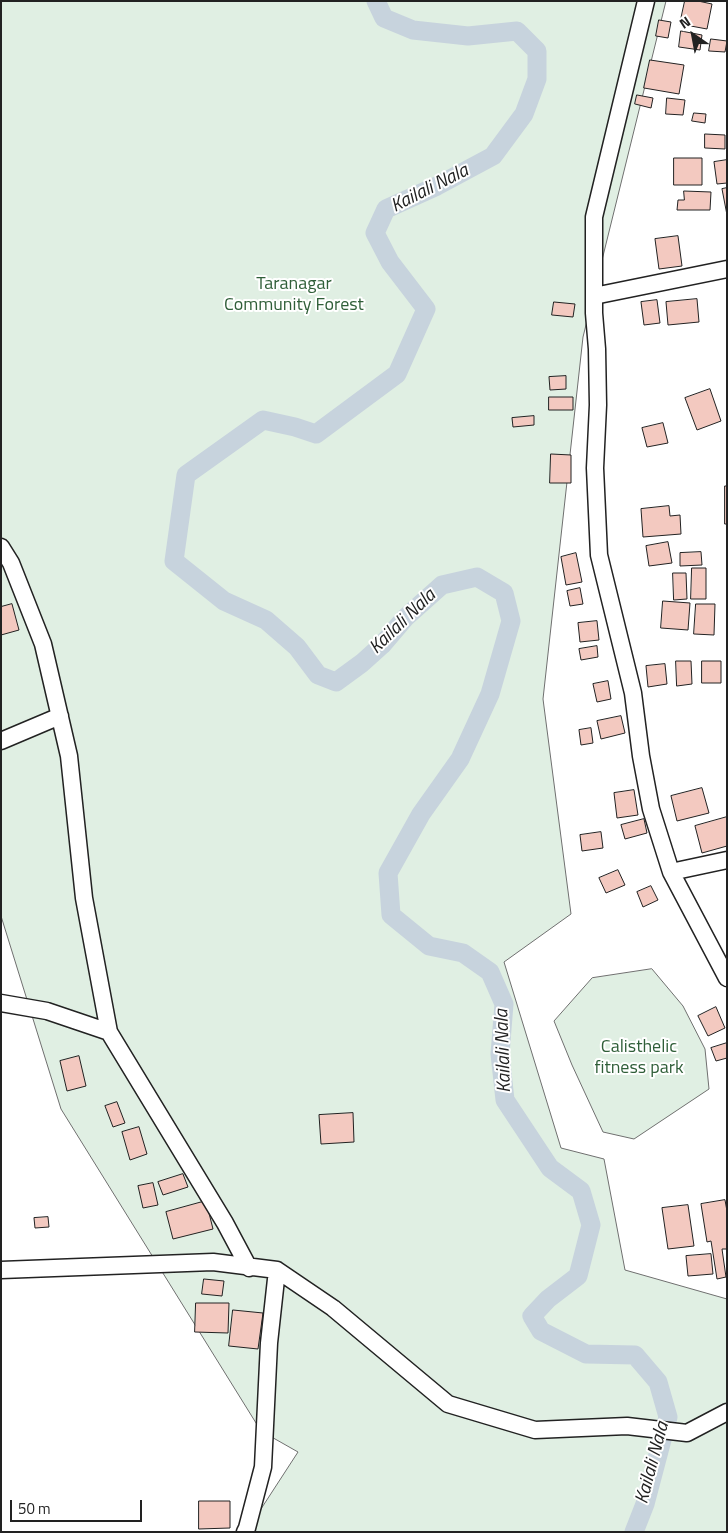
<!DOCTYPE html>
<style>
body{margin:0}
#map{position:relative;width:728px;height:1533px;overflow:hidden;background:#fff;font-family:"Titillium Web",sans-serif}
canvas{display:block}
.frame{position:absolute;inset:0;border:2px solid #222;pointer-events:none}
.north{position:absolute;left:668px;top:10px;width:50px;height:50px;-webkit-text-stroke:4px #fff;paint-order:stroke;rotate:327deg;font-size:14px;font-weight:700;line-height:20px;text-align:center;color:#222}
.north::after{content:'';display:block;margin:auto;width:18px;height:22px;background:#222;clip-path:polygon(50% 0,100% 100%,50% 72%,0 100%)}
.scale{position:absolute;left:10px;top:1500px;width:132px;height:22px;box-sizing:border-box;border:2px solid #222;border-top:0;padding-left:6px;font-size:15px;line-height:18px;white-space:nowrap;color:#222;-webkit-text-stroke:4px #fff;paint-order:stroke}
</style>
<div id="map">
<canvas width="728" height="1533"></canvas>
<div class="frame"></div>
<div class="north">N</div>
<div class="scale">50 m</div>
</div>
<script>
const c = document.querySelector('canvas').getContext('2d');
c.lineJoin = 'round';
function fill(path, color) {
  c.fillStyle = color;
  c.fill(path, 'evenodd');
}
function stroke(path, color, width, dash) {
  c.strokeStyle = color;
  c.lineWidth = width;
  c.lineCap = dash ? 'butt' : 'round';
  c.setLineDash(dash || []);
  c.stroke(path);
}
function write(font, color, halo, rows, align = 'center') {
  c.font = font + ' "Titillium Web",sans-serif';
  c.lineWidth = 4;
  c.setLineDash([]);
  c.textBaseline = 'middle';
  c.strokeStyle = halo;
  c.fillStyle = color;
  for (const [text, x, y, turn = 0] of rows) {
    c.save();
    c.translate(x, y);
    c.rotate((+turn || 0) * Math.PI / 180);
    c.textAlign = isNaN(turn) ? turn : align;
    if (halo) c.strokeText(text, 0, 0);
    c.fillText(text, 0, 0);
    c.restore();
  }
}
const green = new Path2D(`
 M1,1H666L583,337L543,699L571,914L504,962L561,1148L604,1159L625,1270L727,1299V1532H246L298,1452L261,1431L61,1109L1,916Z
 M652,969L683,1006L705,1049L709,1089L634,1139L603,1132L572,1065L554,1021L592,978Z`);
fill(green, '#e0efe3');
stroke(green, '#6f6f6f', 1);
stroke(new Path2D(`
 M376,1L384,18L413,30L468,36L517,31L537,51V79L524,114L493,156L437,186L386,209L375,233L390,262L426,309L397,374L316,434L295,427L263,420L186,475L174,561L224,601L266,620L297,647L318,675L336,682L362,663L382,645L405,618L442,585L477,577L504,593L511,621L490,694L460,759L421,814L388,873L391,915L429,946L463,953L490,972L504,1004L500,1054L505,1100L550,1168L581,1191L591,1225L578,1276L548,1299L532,1316L541,1331L586,1354L635,1355L658,1382L668,1417L645,1504L634,1532`), '#c7d3dd', 19);
const building = new Path2D(`
 M685,1H698L712,4L707,29L680,24Z
 M659,20L671,22L668,38L656,36Z
 M681,31L702,35L700,50L679,47Z
 M711,39L727,41L725,52L709,51Z
 M650,60L684,65L679,94L644,88Z
 M637,95L653,98L651,108L635,104Z
 M667,98L685,100L683,115L666,114Z
 M694,113L706,114L705,123L692,121Z
 M705,134L725,135V149L705,148Z
 M674,158H702V185H674Z
 M727,160V183L717,184L714,162Z
 M727,188V215L722,189Z
 M684,191L711,192L710,210H677L678,200H684Z
 M678,236L682,266L659,269L655,239Z
 M697,299L699,322L668,325L666,302Z
 M657,300L660,323L644,325L641,302Z
 M554,302L575,304L573,317L552,315Z
 M566,376V389L550,390L549,377Z
 M710,389L721,421L697,430L685,398Z
 M549,397H573V410H549Z
 M534,416V425L513,427L512,418Z
 M663,423L668,443L647,447L642,428Z
 M551,454L571,455V483H550Z
 M725,486H727V524H725Z
 M669,506L670,516L680,515L681,534L643,537L641,509Z
 M668,542L672,563L649,566L646,546Z
 M701,552L702,565L680,566V553Z
 M576,553L582,582L566,585L561,557Z
 M692,568H706V599H691Z
 M673,573H686L687,599L674,600Z
 M580,588L583,604L570,606L567,591Z
 M663,601L690,603L688,630L661,628Z
 M12,604L19,630L1,635V607Z
 M696,604H715L714,635L694,634Z
 M597,621L599,640L580,642L578,623Z
 M597,646L598,657L581,660L579,649Z
 M676,661H691L692,684L677,686Z
 M702,661H721V683H702Z
 M665,664L667,684L648,687L646,666Z
 M608,681L611,699L597,702L593,684Z
 M621,716L625,733L601,739L597,721Z
 M591,728L593,743L581,745L579,730Z
 M702,788L709,813L677,821L671,796Z
 M634,790L638,815L617,818L614,793Z
 M727,817V846L702,853L695,826Z
 M644,819L647,833L625,839L621,825Z
 M601,832L603,848L582,851L580,835Z
 M618,870L625,885L606,893L599,878Z
 M651,886L658,900L643,907L637,892Z
 M716,1007L725,1028L708,1036L698,1016Z
 M727,1043V1058L716,1061L711,1048Z
 M79,1056L86,1086L67,1091L60,1061Z
 M117,1102L125,1123L113,1127L105,1106Z
 M353,1113L354,1142L321,1144L319,1115Z
 M139,1127L147,1154L130,1160L122,1132Z
 M183,1174L188,1187L163,1195L158,1182Z
 M153,1183L158,1205L143,1208L138,1186Z
 M725,1200L727,1211V1249H722L726,1277L717,1279L711,1241L707,1242L701,1204Z
 M206,1201L213,1229L173,1239L166,1212Z
 M688,1205L694,1246L668,1249L662,1208Z
 M48,1217L49,1227L35,1228L34,1218Z
 M711,1254L713,1274L688,1276L686,1256Z
 M204,1279L224,1281L222,1296L202,1294Z
 M196,1303H229L228,1333L195,1332Z
 M233,1310L263,1313L258,1349L229,1346Z
 M199,1501H230V1528L199,1529Z`);
fill(building, '#f3c9c0');
stroke(building, '#222', 1);
const street = new Path2D(`
 M646,1L594,217V313L597,349L598,405L595,468L599,555L633,693L641,756L651,809L671,872L727,978
 M594,296L727,269
 M1,547L11,563L43,644L69,756L84,898L109,1032L225,1223L249,1268
 M1,741L60,716
 M671,872L727,860
 M1,1003L47,1011L109,1032
 M1,1270L213,1262L277,1270L333,1308L448,1404L535,1430L627,1426L687,1433L727,1412
 M245,1532L247,1528L263,1467L269,1343L277,1270`);
stroke(street, '#222', 19);
stroke(street, '#fff', 16);
write('18px', '#2f5e38', '#fff', [
 ["Taranagar",294,285],
 ["Community Forest",294,306],
 ["Calisthelic",639,1048],
 ["fitness park",639,1069]
]);
write('italic 19px', '#222', '#fff', [
 ["Kailali Nala",430,189,-27],
 ["Kailali Nala",403,622,-44],
 ["Kailali Nala",504,1051,-92],
 ["Kailali Nala",653,1463,-75]
]);
</script>
